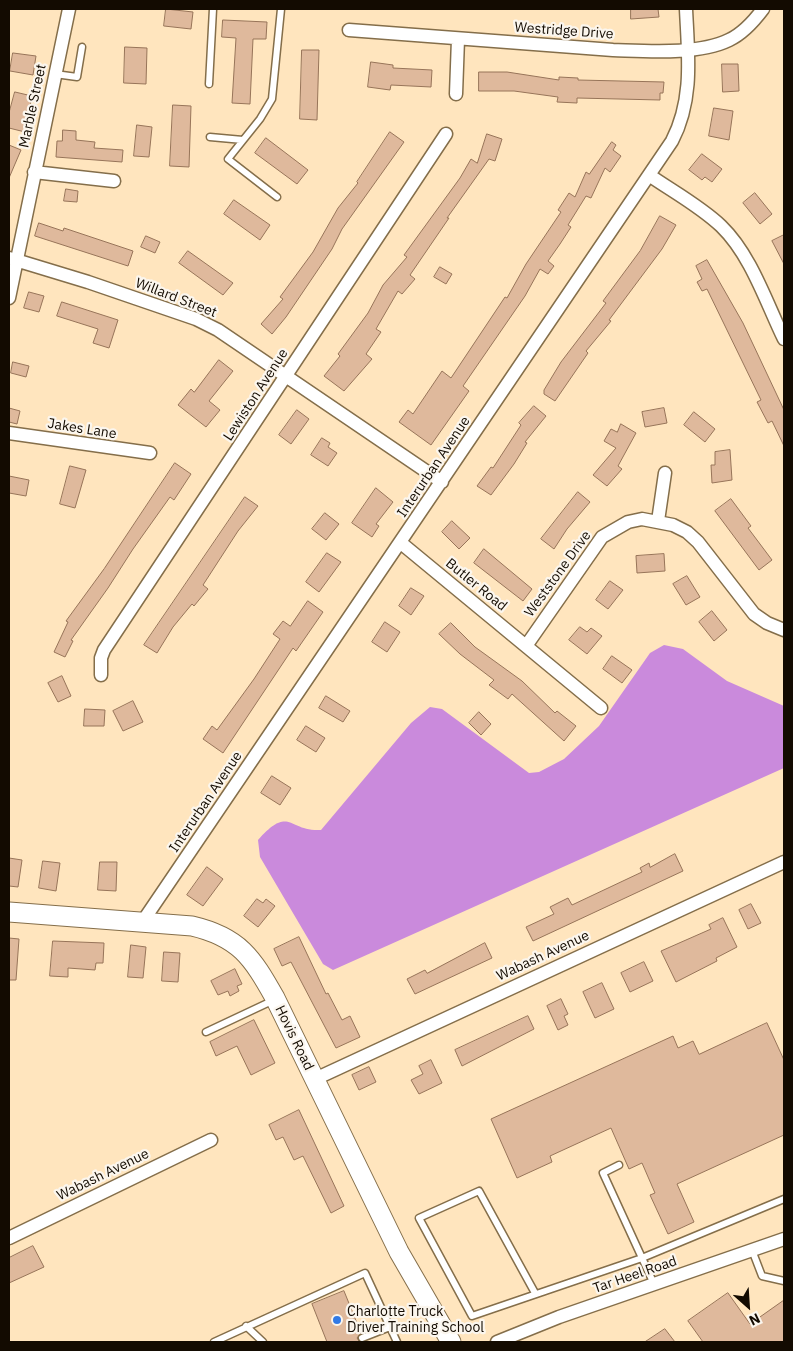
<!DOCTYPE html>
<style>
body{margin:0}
#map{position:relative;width:793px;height:1351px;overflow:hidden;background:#ffe5be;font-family:"IBM Plex Sans",sans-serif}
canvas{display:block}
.frame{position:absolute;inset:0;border:10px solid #130b01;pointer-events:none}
.north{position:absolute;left:723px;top:1281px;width:50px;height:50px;-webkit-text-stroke:4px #fbf6ee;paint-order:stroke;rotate:154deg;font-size:14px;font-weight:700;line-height:20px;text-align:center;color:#130b01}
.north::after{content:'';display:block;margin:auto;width:18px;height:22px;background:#130b01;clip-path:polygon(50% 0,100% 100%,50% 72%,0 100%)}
</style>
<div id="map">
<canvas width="793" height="1351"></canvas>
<div class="frame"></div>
<div class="north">N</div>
</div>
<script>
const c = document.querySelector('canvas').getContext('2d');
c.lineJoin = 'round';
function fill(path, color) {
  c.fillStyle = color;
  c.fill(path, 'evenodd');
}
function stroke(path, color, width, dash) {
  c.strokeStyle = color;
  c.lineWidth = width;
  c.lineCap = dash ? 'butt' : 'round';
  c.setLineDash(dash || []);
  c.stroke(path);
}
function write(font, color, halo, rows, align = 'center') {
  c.font = font + ' "IBM Plex Sans",sans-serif';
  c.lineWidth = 4.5;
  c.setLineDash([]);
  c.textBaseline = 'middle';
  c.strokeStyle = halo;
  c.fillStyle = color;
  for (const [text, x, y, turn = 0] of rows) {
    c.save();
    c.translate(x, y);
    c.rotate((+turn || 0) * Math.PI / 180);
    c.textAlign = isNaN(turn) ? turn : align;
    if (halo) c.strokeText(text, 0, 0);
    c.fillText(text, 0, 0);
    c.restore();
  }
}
fill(new Path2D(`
 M664,645L683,649L727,681L784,706V768L333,970L323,964L260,857L258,840C290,804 288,832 321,830L411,723L430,707L442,709L529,773L539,772L564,759L599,726L650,653Z`), '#ca8adc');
const building = new Path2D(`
 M166,9L193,12L191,29L164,26Z
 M631,9H658L659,17L631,19Z
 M223,20L267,22L266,39H253L250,104L232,103L236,38L222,37Z
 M125,47L147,48L146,84L124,83Z
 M302,50H319L317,120L300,119Z
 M13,53L36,56L33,75L10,71Z
 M371,62L393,65V68L432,70L431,87L391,85L390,90L368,87Z
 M722,64H738L739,91L723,92Z
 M479,72H507L559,80V77L578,78V80L664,82L663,93H660V100L577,98V103L557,102L558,97L514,91H479Z
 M15,92L32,96L25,132L9,128V113Z
 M173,105L191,106L189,167L170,166Z
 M714,108L733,111L729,140L709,136Z
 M137,125L152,127L149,157L134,156Z
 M63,130L76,131V140L95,142L94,148L123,150L122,162L56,157L57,141H62Z
 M390,132L404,142L342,229L332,249L286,317L272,334L261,324L283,299L280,297L313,252L338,208L358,183L357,182Z
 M487,134L502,139L495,161L489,159L447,218H449L410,275L415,279L402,294L398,291L376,329L381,332L366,354L372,359L344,391L324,376L340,356L338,354L368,313L383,285L407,257L404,255L460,178L471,159L477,163Z
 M266,138L308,170L297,184L255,153Z
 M612,142L616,145L613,150L621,156L610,172L605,168L591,198L586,196L568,225L571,227L560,244L548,261L554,266L548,274L540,269L525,296L463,386L469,391L431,445L399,422L408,410L413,414L442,371L451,378L505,297L507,298L526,264L561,212L558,210L569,193L575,197L586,172L589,174Z
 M9,145L21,150L9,178Z
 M702,154L722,169L712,182L705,177L702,180L689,170Z
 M66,189L78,191L77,202L64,201Z
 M755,193L772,214L760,224L743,203Z
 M234,200L270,225L260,240L224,214Z
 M660,216L676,225L662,249L609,320L611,321L586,351L588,353L555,401L544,394V390L561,362L606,303L603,301L640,251Z
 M39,223L63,231L64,228L133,251L128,266L35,236Z
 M784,235V264L772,241Z
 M146,236L160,242L155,253L141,247Z
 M188,251L233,283L223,295L179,263Z
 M707,260L743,323L784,410V446L772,421L768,423L757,402L761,400L707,289L702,291L697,282L702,279L696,266Z
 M440,267L452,274L446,284L434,277Z
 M29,292L44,296L39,312L24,308Z
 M62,302L118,320L109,348L93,343L98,329L57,316Z
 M219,360L233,371L209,401L220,410L206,427L178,405L191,389L194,392Z
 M13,362L29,366L26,377L11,373Z
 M534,406L546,416L525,442L527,443L514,464L491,495L477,486L491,467L493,468L521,425L519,423Z
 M9,408L20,411L17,424L9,422Z
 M664,408L667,423L645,427L642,412Z
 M297,410L309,419L291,444L279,435Z
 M694,412L715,429L705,442L684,425Z
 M621,424L636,433L618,466L622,469L607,486L593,475L616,448L604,441L611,429L617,432Z
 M322,438L330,443L328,447L337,453L328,466L311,455Z
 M730,450L732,480L712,483L711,465H715V452Z
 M175,463L191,474L174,500L170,497L133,549L108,588L71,640L73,641L65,657L54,652L68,622L66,621L104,569Z
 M70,466L86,470L75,508L60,504Z
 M9,476L29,480L26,496L9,493Z
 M376,488L393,502L376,524L379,526L372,537L352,523Z
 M578,492L590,502L567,529L554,549L541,539Z
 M245,497L258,506L238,531L203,585L208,589L194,606L192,604L173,627L157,653L144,645Z
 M731,499L751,526L748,528L772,560L759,570L715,511Z
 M325,513L339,524L326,540L312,529Z
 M452,521L470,538L459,549L442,532Z
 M484,549L532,589L523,601L474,563Z
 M327,553L341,562L319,592L306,582Z
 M664,554L665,571L637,573L636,556Z
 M687,576L700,597L686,605L673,584Z
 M610,581L623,590L608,609L596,600Z
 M411,588L424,596L411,615L399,606Z
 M308,601L323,612L296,651L293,648L223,753L203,739L212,726L217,730L254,679L280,639L273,634L283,621L290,626Z
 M712,611L727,630L714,641L699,622Z
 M385,622L400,632L387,652L372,642Z
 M451,623L475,647L522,681L555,713L557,711L576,726L564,741L512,694L508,699L489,685L494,680L460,654L439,634Z
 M580,627L587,632L591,628L602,636L587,654L569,640Z
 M612,656L632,670L622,683L603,669Z
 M62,676L71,696L58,702L48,683Z
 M326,696L350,711L343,722L319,708Z
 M133,701L143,722L123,731L113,711Z
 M85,709L105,710L104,726H84Z
 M479,712L491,724L481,735L469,723Z
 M306,726L325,738L316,752L297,740Z
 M272,776L291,788L280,805L261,793Z
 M675,854L683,871L533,941L526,927L554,914L550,907L568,898L572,905L642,872L640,868L649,863L650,867Z
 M9,858L22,860L18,887L9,886Z
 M43,861L60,863L56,891L39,888Z
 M100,862H117L116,891L98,890Z
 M207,867L223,879L203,906L187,895Z
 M257,899L263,903L266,899L275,906L258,927L244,916Z
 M751,904L761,923L748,929L739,910Z
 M723,918L737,947L716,958L717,961L676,982L661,951L711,929L709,925Z
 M299,937L326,994L328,993L342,1020L350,1016L360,1037L336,1048L291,962L282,966L274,949Z
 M9,938L19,939L16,980H9Z
 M53,941L104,943L103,963H96L95,970L68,968V977L50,976Z
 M485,943L492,958L415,994L407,979L425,970L427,973Z
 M131,945L146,947L143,978L128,977Z
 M164,952L180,953L178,982L162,981Z
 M644,962L653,981L630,992L621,973Z
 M235,969L242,984L237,986L239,991L230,996L228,991L218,995L211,981Z
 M602,983L614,1009L595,1018L583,992Z
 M561,999L568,1014L564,1016L568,1025L558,1030L547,1006Z
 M528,1016L534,1029L462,1066L455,1050Z
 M254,1020L275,1063L251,1075L237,1046L216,1056L210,1042Z
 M767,1023L784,1060V1135L677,1184L694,1222L668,1234L650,1195L655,1193L642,1163L629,1169L611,1128L550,1156L552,1162L517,1178L491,1119L673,1036L678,1048L693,1041L699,1054Z
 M431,1060L442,1083L419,1094L411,1080L423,1074L419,1066Z
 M369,1067L376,1082L359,1090L352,1075Z
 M299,1110L344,1206L331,1213L303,1156L294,1160L283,1137L276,1140L269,1125Z
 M33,1246L44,1267L9,1283V1258Z
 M344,1291L361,1333L357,1338L360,1342H327L312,1304Z
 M728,1293L750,1324L784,1300V1342H703L688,1321Z
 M665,1329L675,1342H645Z`);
fill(building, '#dfb99c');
stroke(building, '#977459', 1);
const lane = new Path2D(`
 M55,74L77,77L82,47
 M209,84L213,9
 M210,137L243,140
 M277,197L228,159L260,119L272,99L281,9
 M206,1032L274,1000
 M619,1165L603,1173L654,1284
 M752,1250L762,1276L784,1281
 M535,1293L479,1191L419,1218L472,1316L642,1258L784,1199
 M246,1326L263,1342
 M362,1338L390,1327
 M214,1342L365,1273L397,1342`);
const street = new Path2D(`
 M349,30L613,50C647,51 698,55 729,40C742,34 754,21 763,9
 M456,94L458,39
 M34,172L114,181
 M649,175C672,191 700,206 721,226C751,255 766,302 784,339
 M9,258L88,282L196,319L218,330L442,482
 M9,298L69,9
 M9,433L150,453
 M658,521L665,473
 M401,543L601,708
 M526,646L602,537L628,522L642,519L673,525L687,532L698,542L754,614L767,623L784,630
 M101,675V658L104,650L446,134
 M143,921L672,141C694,99 688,54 686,9
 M315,1079L784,862
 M9,1238L211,1140
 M497,1342L559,1317L784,1239`);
const secondary = new Path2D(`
 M9,912L192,926C239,937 252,957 275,998L399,1252L451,1342`);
stroke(lane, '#846e4a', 9);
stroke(street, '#846e4a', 15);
stroke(secondary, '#846e4a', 21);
stroke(lane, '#fff', 6);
stroke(street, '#fff', 12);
stroke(secondary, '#fff', 19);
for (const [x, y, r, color] of [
 [337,1320,5,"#317ae6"]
]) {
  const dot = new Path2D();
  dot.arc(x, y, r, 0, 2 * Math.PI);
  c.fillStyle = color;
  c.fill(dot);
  stroke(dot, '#fbf6ee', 2);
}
write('14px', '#130b01', '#fbf6ee', [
 ["Westridge Drive",564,31,4],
 ["Marble Street",33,106,-78],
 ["Willard Street",176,298,21],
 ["Lewiston Avenue",256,395,-57],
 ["Jakes Lane",82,429,9],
 ["Interurban Avenue",434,467,-56],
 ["Weststone Drive",558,574,-54],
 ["Butler Road",476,585,39],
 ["Interurban Avenue",206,802,-56],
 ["Wabash Avenue",543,956,-25],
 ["Hovis Road",294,1038,64],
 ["Wabash Avenue",103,1175,-26],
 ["Tar Heel Road",635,1275,-19]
]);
write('14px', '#130b01', '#fbf6ee', [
 ["Charlotte Truck",347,1312],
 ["Driver Training School",347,1328]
], 'left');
</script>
